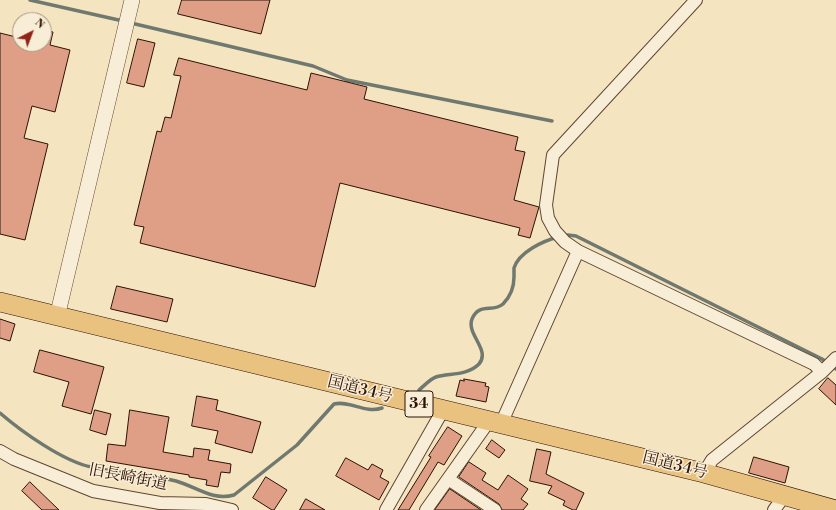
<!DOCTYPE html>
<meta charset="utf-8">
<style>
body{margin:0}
#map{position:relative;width:836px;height:510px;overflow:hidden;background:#f5e4c0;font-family:"Libre Bodoni",serif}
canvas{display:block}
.north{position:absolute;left:12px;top:12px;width:40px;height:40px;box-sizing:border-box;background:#f8edd6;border:1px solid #a79582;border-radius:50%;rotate:42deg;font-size:11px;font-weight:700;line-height:16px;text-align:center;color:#2d1104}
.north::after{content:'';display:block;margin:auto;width:14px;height:18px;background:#8f2418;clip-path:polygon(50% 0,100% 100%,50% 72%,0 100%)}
</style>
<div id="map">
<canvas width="836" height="510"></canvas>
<div class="north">N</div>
</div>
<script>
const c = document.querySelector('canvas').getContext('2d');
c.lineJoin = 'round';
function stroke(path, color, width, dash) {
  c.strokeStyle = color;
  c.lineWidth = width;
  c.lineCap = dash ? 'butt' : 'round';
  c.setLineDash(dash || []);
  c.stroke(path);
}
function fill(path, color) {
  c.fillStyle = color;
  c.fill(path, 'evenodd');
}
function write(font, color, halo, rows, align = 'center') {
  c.font = font + ' "Libre Bodoni","Noto Serif JP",serif';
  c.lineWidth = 3;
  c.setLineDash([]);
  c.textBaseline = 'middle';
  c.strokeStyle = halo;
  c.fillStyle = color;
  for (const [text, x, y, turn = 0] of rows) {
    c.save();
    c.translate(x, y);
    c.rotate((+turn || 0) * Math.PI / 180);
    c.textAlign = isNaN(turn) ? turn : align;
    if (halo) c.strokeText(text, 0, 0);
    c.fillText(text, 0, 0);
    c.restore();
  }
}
stroke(new Path2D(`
 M30,0L123,21
 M131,23L313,66L347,80L552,121
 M564,236L568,235L576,236L822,359L836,369
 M419,390C424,386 430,379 436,377C449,373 467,376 479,364C491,350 466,334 472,319C479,302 493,313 503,304C511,296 514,288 514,277C514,274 514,271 514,268C519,252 543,241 558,237
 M0,413C22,432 63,461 91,467C119,474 148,474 176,481C197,487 212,501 234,495L297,445L334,404C350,400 365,414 382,408`), '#70796f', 3.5);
const building = new Path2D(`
 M182,0H270L261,34L178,14Z
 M44,30L53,32L50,45L70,50L55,112L32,106L24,138L48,144L25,240L0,234V33L20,38V44H44Z
 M138,39L155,43L144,87L127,83Z
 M179,58L307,90L311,73L367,87L364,99L518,137L515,150L525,152L514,200L539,207L530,238L518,235L520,228L340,183L315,287L140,243L144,227L134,225L157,131L161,132L165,117L171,118L181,76L174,75Z
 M117,286L173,299L167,322L111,309Z
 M0,319L15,324L10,341L0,338Z
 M40,350L104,367L91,414L62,406L69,382L34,372Z
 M828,378L836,385V405L819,389Z
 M464,379L486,383L485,386L489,387L486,402L456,396L460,380L464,381Z
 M197,396L218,400L216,410L261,422L252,453L215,443L218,431L192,426Z
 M95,410L111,414L106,435L90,430Z
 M130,410L169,417L163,452L193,457L194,448L210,450L208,460L231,464L230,473L221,472L218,487L206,485L207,480L189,477V475L106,461L108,444L125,446Z
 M448,427L462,436L444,465L438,462L409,510H398L431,457L429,456Z
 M492,440L505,450L499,458L486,449Z
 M537,449L551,452L546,474L584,493L576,510H573L563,505L565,501L548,493L552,486L530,481Z
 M754,457L789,467L785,483L749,473Z
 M346,458L368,470L372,464L383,470L380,477L389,482L379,500L336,476Z
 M469,462L486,473L482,480L498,490L508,475L528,489L521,499L528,504L523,510H502L499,504L459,477Z
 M266,477L287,490L274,510H272L253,498Z
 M30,482L59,510H42L22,491Z
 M450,489L481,510H435Z
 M306,499L325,510H300Z`);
fill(building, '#de9f86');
stroke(building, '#2d1104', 1);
const minor = new Path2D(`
 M696,0L553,155L546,205L548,218L555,231L565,242L578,251L814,364L822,372
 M501,424L578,251
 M0,451L14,459L93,491L160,503L206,504L232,510
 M704,473L712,460L822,372L836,358
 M448,479L495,510
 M386,510L443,410
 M426,510L489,421
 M774,510L785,495`);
const tertiary = new Path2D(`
 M57,317L132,0`);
const trunk = new Path2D(`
 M0,302L704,473L836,510`);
stroke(minor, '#5f4633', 14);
stroke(tertiary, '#5f4633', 16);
stroke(trunk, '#2d1104', 20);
stroke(minor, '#f8edd6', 12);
stroke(tertiary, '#f8edd6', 15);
stroke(trunk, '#eac280', 19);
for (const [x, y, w] of [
 [419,404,28]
]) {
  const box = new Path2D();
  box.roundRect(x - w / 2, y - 13, w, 26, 3);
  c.fillStyle = '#f8edd6';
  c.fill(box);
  stroke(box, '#2d1104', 1);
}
write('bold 15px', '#2d1104', null, [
 ["34",419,404]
]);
write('16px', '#2d1104', '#f8edd6', [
 ["国道34号",360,390,14],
 ["国道34号",675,466,14],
 ["旧長崎街道",128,478,11]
]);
</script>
